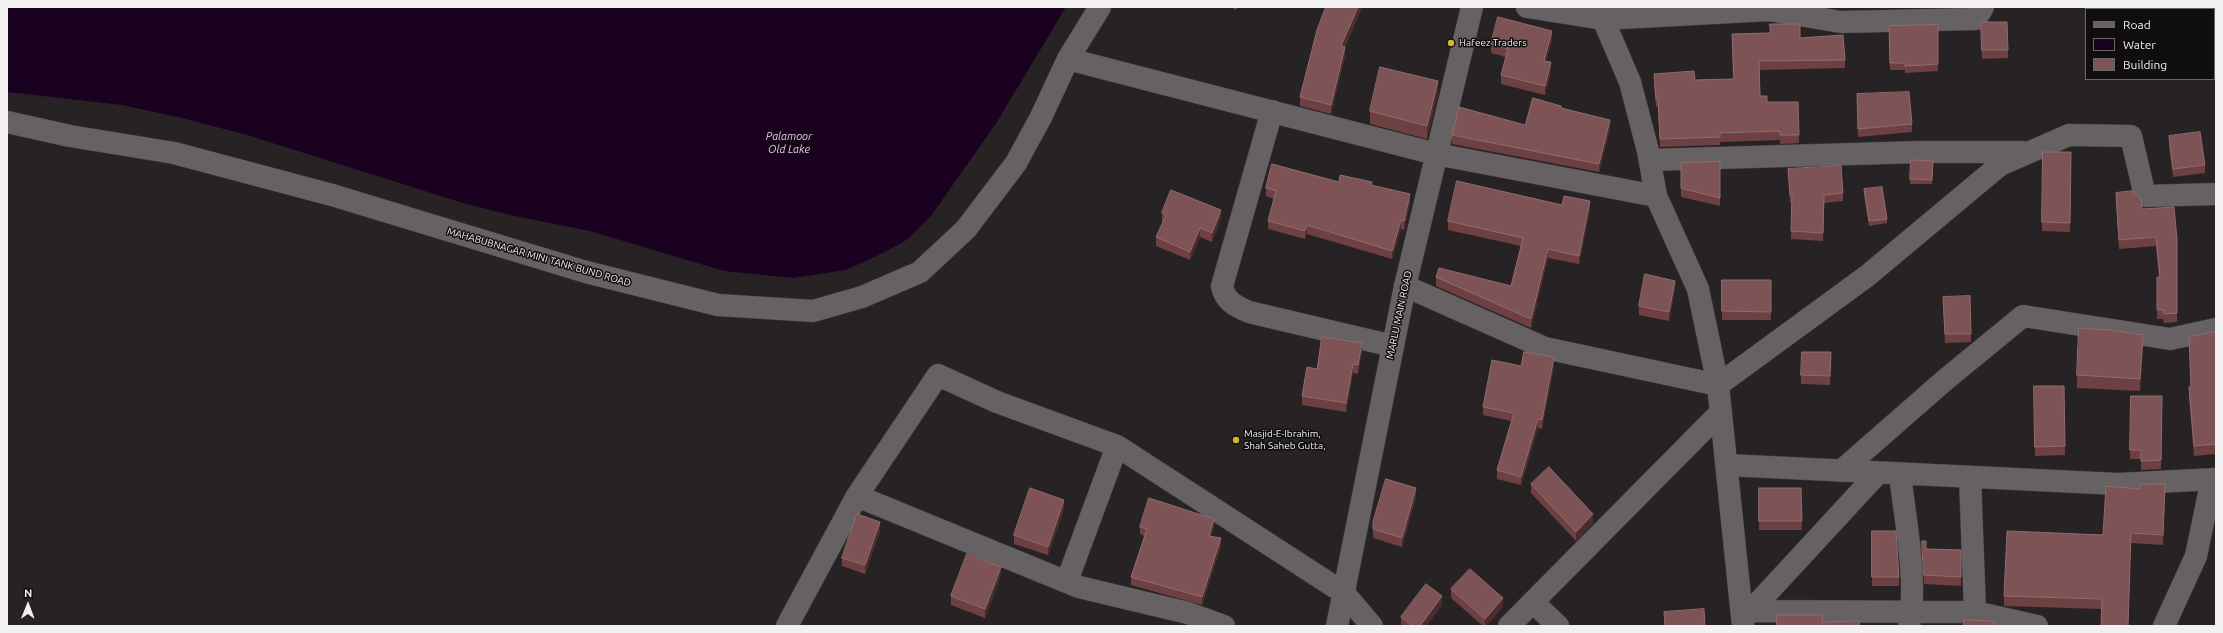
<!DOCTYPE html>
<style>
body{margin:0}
#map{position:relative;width:2223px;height:633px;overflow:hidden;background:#272324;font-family:Ubuntu,sans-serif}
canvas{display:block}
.frame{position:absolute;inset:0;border:8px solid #f3f0f1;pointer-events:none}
.legend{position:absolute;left:2085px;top:8px;width:130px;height:72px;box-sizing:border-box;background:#0f0d0d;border:1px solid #6a6868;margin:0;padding:5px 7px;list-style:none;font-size:12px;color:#f3f0f1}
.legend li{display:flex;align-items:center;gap:8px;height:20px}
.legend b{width:20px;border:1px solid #6a6868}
.north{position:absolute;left:8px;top:585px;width:40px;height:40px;-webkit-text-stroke:3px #0f0d0d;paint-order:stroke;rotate:1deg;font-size:11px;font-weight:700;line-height:16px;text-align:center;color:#f3f0f1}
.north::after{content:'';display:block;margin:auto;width:14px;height:18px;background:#f3f0f1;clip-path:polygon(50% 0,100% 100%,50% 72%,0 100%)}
</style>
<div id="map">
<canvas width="2223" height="633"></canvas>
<div class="frame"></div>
<ul class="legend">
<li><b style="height:5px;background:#666263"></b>Road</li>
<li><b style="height:11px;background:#1b0120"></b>Water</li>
<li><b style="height:11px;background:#7d5355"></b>Building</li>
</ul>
<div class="north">N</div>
</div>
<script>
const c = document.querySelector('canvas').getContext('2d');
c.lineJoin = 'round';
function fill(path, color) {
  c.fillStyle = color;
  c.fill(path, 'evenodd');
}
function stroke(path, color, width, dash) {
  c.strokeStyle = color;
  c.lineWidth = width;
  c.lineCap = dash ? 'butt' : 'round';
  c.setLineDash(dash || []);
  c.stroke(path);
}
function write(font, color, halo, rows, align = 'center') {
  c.font = font + ' Ubuntu,sans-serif';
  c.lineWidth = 3;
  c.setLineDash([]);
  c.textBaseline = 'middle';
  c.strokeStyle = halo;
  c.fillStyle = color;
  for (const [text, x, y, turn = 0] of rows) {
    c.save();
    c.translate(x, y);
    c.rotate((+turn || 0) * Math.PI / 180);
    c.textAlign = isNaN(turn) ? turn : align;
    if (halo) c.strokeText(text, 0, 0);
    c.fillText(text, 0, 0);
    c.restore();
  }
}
fill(new Path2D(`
 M7,7H1066L995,125L931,216L908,239L885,252L846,270L793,278L724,271L590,231L515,216L466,204L247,135L182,118L122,105L7,92Z`), '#1b0120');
const minor = new Path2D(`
 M1527,7L1603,19L1630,82L1648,151L1656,196
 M1604,7L1603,19L1769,10
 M1768,7L1769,10L1841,22L1976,19L1983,7
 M2214,45H2216
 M1068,59L1100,7
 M1272,111L1222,286C1225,301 1235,306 1249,312L1393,346
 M1436,154L1656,196L1698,289L1718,385L1867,276L2000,165L2069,135L2131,136L2145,196L2216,194
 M1650,160L1920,152H2022
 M1405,286L1545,348L1718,385L1743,626
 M1727,465L2118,484L2216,479
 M1841,471L1945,380L2023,316L2170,339L2216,329
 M1900,474C1905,520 1918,582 1909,626
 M1970,477L1975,612L2037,626
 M857,496L1079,587L1188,613L1224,626
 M1067,581L1117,446
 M1533,602L1558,626
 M1750,611L1975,612
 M1744,618L1878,473
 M787,626L857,496L938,375L997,402L1117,446L1344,593L1372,626
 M1509,626L1721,412
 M2164,626L2196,556L2212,479`);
const tertiary = new Path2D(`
 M7,122L70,136L174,153L332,195L586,272L718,305L813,311L862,297L920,272L966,229L1016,163L1041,117L1068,59L1436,154
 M1337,626L1405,286L1472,7`);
stroke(minor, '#423e3f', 23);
stroke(tertiary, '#423e3f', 23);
stroke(minor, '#666263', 22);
stroke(tertiary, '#666263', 22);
fill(new Path2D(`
 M1231,7H1238L1236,10Z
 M1362,7L1345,47V56L1331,114L1300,106V97Z
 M2158,7H2216V33L2214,32V9H2158Z
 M1981,22L2008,50V58L1982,59Z
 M1938,25V71L1905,73V70H1890L1889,33Z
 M1800,38L1845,60V68L1759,70L1760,96L1767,102H1798L1799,143L1780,144V140L1720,142V145L1660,147L1658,107H1656L1654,83V74L1695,80L1733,79L1732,42Z
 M1552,40L1546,61L1551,71L1545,95L1501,84V75L1506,57L1491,53V44Z
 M1438,93L1427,139L1370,124V111Z
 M1857,102L1912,124V132L1858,137Z
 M1561,108L1610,129L1599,172L1452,144V135L1525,125Z
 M2169,136L2205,165V173L2173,177L2169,145Z
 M2043,152H2071L2070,232L2042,231Z
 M1720,162V206L1681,197V163Z
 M1933,166L1932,184H1910V179Z
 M1788,169L1843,193V201L1824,203L1823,241L1791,239L1792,203H1790Z
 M1339,182L1372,185L1410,203L1404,230L1401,229L1392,259L1307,234L1305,239L1268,229V221L1274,199L1266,196V188Z
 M1864,189L1887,219V223L1869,226L1864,194Z
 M2116,193L2142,209L2177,239V322L2164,323L2163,319H2157V277H2159L2156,246L2119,249L2116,201Z
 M1562,205L1590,210L1579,264L1548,258L1531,328L1436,286V277L1511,286L1521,246L1448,230V221Z
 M1162,213L1221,218L1212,242L1200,237L1190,260L1156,246V237L1163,223L1162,222Z
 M1722,280H1771V320H1722Z
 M1675,290L1669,321L1639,315V306Z
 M1943,305L1971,334V342L1945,343Z
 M2216,332V454L2194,456L2189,397V387L2191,386L2189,337Z
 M2143,347L2140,391L2077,388V375Z
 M1362,352L1358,374L1353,373L1346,412L1302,405V396L1317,369Z
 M1831,361L1830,385L1801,384V375Z
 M1521,366H1554L1542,429L1538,428L1521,485L1497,479V470L1511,421L1483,415V407Z
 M2034,386H2064L2065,455L2035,456Z
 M2131,396H2162L2161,469L2141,470V459H2130Z
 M1531,484L1593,523L1576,541L1531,493Z
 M1759,488H1801L1802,530H1759Z
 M2140,489L2165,494L2163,545L2131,543L2102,609L2004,606V596L2103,535Z
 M1416,497L1402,547L1373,538V522Z
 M1064,509L1048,555L1014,544V535Z
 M1140,527H1214L1211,536L1221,546L1202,605L1131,585V577L1144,536L1140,534Z
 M880,531L865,574L842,566V558Z
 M1872,531L1899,577V586H1872Z
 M1922,541L1926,549L1961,550V586L1924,584Z
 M1001,575L985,618L951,605V596Z
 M1451,589L1503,607L1486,626H1483L1451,598Z
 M1442,605L1426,626H1401V617Z`), '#6f4042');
fill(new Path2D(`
 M1358,7H1362L1341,55V46Z
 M1552,31V40L1544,70V61Z
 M1345,47V56L1331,114V105Z
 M1551,62V71L1545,95V86Z
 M1438,81V93L1427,139V126Z
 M1610,120V129L1599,172V164Z
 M1410,194V203L1404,230V221Z
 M1590,201V210L1579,264V256Z
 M1221,210V218L1212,242V233Z
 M1401,220V229L1392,259V251Z
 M1307,225V234L1305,239V231Z
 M1200,228V237L1190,260V252Z
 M1548,249V258L1531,328V319Z
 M1675,281V290L1669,321V312Z
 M2143,335V347L2140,391V379Z
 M1362,343V352L1358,374V365Z
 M1554,357V366L1542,429V420Z
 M1353,364V373L1346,412V403Z
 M1538,419V428L1521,485V477Z
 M2165,484V494L2163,545V535Z
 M1416,488V497L1402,547V538Z
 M1064,500V509L1048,555V547Z
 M1593,514V523L1576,541V532Z
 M1214,519V527L1209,544V536Z
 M880,522V531L865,574V565Z
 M1221,538V546L1202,605V597Z
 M1001,567V575L985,618V609Z
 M1442,596V605L1426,626H1420Z
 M1503,598V607L1486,626H1485V619Z`), '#4c2d2e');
const building = new Path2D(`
 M1326,7H1358L1341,46L1345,47L1331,105L1300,97L1317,30Z
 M2159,7H2216V24H2214V9H2160Z
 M1498,17L1552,31L1544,61L1551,62L1545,86L1501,75L1508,49L1491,44Z
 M1981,22H2007L2008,50H1982Z
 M1770,24H1800V38L1843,35L1845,60L1759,61L1760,96H1767V102H1798L1799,135H1780V131L1720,133V137L1660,139L1658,99H1656L1654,74L1694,71L1695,80L1734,79L1732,34L1770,33Z
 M1938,25V64L1905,66V63H1890L1889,26Z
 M1380,67L1438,81L1427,126L1370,111Z
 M1909,92L1912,124L1858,129L1857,94Z
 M1533,98L1561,106V108L1610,120L1599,164L1452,135L1459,107L1525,125Z
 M2200,132L2205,165L2173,169L2169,136Z
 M2043,152H2071L2070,223L2042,222Z
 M1911,160L1933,161L1932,180L1910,179Z
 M1720,162V198L1681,188V163Z
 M1272,164L1339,182L1340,175L1372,182L1371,185L1410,194L1404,221L1401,220L1392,251L1307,225L1305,231L1268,221L1276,191L1266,188Z
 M1841,166L1843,193L1824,195L1823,233L1791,231L1792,195H1790L1788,169Z
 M1457,181L1562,205L1564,196L1590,201L1579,256L1548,249L1531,319L1436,277L1439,268L1511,286L1523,238L1448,221Z
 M1882,187L1887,219L1869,221L1864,189Z
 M1171,190L1221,210L1212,233L1200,228L1190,252L1156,237L1166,215L1162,213Z
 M2133,191L2141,199L2142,209L2174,207L2177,239V313L2164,314L2163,310H2157V277H2160L2156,237L2119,240L2116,193Z
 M1645,274L1675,281L1669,312L1639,306Z
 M1722,280H1771V312L1722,311Z
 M1970,296L1971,334H1945L1943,297Z
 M2079,328L2111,330L2143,335L2140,379L2077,375Z
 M2216,332V444L2194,446L2189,387L2191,386L2189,337Z
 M1322,337L1362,343L1358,365L1353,364L1346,403L1302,396L1307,367L1317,369Z
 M1524,352L1554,357L1542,420L1538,419L1521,477L1497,470L1514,413L1483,407L1492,360L1521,366Z
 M1802,352H1831L1830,376L1801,375Z
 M2034,386H2064L2065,446L2035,447Z
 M2131,396H2162L2161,460L2141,461V450H2130Z
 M1549,467L1593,514L1576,532L1531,484Z
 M1386,479L1416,488L1402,538L1373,529V522Z
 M2165,484L2163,535L2131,533L2128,626H2101L2102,599L2004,596L2007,531L2103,535L2106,486L2140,489V485Z
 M1030,488L1064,500L1048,547L1014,535Z
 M1759,488H1801L1802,521H1759Z
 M1149,498L1214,519L1209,536L1221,538L1202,597L1131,577L1147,529L1140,527Z
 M857,514L880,522L865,565L842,558Z
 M1872,531H1896L1899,577H1872Z
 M1922,541H1926V549L1961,550V577L1924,575Z
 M967,554L1001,567L985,609L951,596Z
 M1470,569L1503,598L1485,619L1451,589Z
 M1426,584L1442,596L1420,626H1413L1401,617Z
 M1704,609L1705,626H1665L1664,612Z
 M1777,615H1822V622L1859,621L1860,626H1777Z
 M1964,620L1994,621V626H1964Z`);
fill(building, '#7d5355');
stroke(building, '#906c6d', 1);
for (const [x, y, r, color] of [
 [1451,43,4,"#d7b434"],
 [1236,440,4,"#d7b434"]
]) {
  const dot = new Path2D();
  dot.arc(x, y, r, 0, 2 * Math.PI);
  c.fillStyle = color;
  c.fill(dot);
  stroke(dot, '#0f0d0d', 1.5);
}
write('10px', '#f3f0f1', '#0f0d0d', [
 ["Hafeez Traders",1459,43],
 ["Masjid-E-Ibrahim,",1244,434],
 ["Shah Saheb Gutta,",1244,446]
], 'left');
write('10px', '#f3f0f1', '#0f0d0d', [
 ["MAHABUBNAGAR MINI TANK BUND ROAD",539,257,16],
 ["MARLU MAIN ROAD",1399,315,-78]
]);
write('italic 11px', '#f2bdfb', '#0f0d0d', [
 ["Palamoor",789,136],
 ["Old Lake",789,149]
]);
</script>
